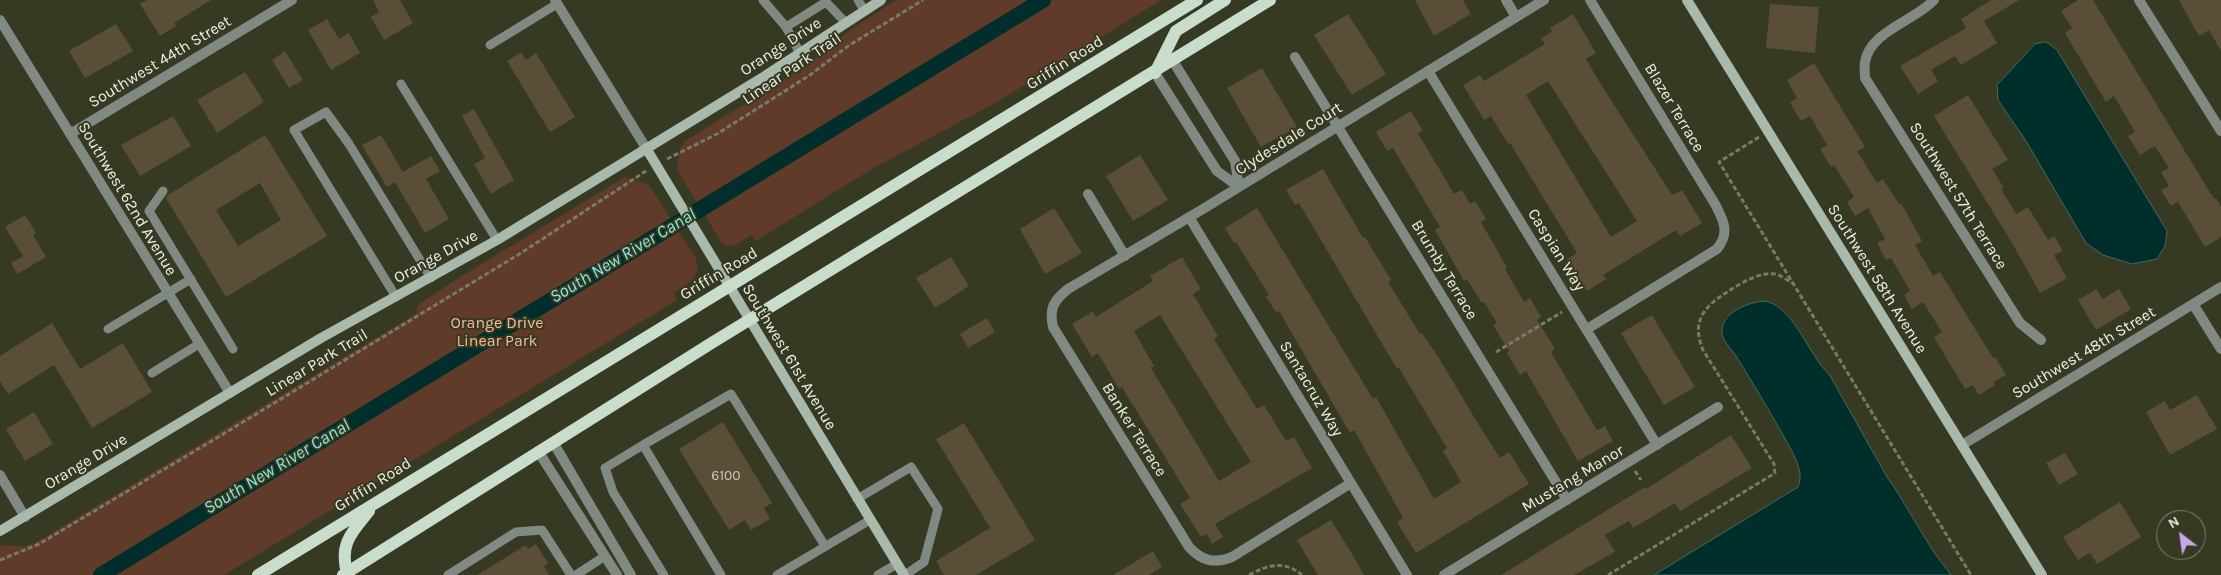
<!DOCTYPE html>
<style>
body{margin:0}
#map{position:relative;width:2221px;height:575px;overflow:hidden;background:#363a23;font-family:Karla,sans-serif}
canvas{display:block}
.north{position:absolute;left:2156px;top:510px;width:50px;height:50px;box-sizing:border-box;background:#363a23;border:1px solid #7f836f;border-radius:50%;rotate:330deg;font-size:14px;font-weight:700;line-height:20px;text-align:center;color:#edf0e2}
.north::after{content:'';display:block;margin:auto;width:18px;height:22px;background:#c7a6ef;clip-path:polygon(50% 0,100% 100%,50% 72%,0 100%)}
</style>
<div id="map">
<canvas width="2221" height="575"></canvas>
<div class="north">N</div>
</div>
<script>
const c = document.querySelector('canvas').getContext('2d');
c.lineJoin = 'round';
function fill(path, color) {
  c.fillStyle = color;
  c.fill(path, 'evenodd');
}
function stroke(path, color, width, dash) {
  c.strokeStyle = color;
  c.lineWidth = width;
  c.lineCap = dash ? 'butt' : 'round';
  c.setLineDash(dash || []);
  c.stroke(path);
}
function write(font, color, halo, rows, align = 'center') {
  c.font = font + ' Karla,sans-serif';
  c.lineWidth = 4;
  c.setLineDash([]);
  c.textBaseline = 'middle';
  c.strokeStyle = halo;
  c.fillStyle = color;
  for (const [text, x, y, turn = 0] of rows) {
    c.save();
    c.translate(x, y);
    c.rotate((+turn || 0) * Math.PI / 180);
    c.textAlign = isNaN(turn) ? turn : align;
    if (halo) c.strokeText(text, 0, 0);
    c.fillText(text, 0, 0);
    c.restore();
  }
}
fill(new Path2D(`
 M896,0H1161L999,101L870,170L756,241L752,235L737,244L728,246L721,242L677,170L680,149L685,141L807,65L849,31Z
 M625,177L649,185L696,259C702,277 688,284 674,293L677,300L224,575H0V545L26,546L35,543L416,314L418,305L460,277Z`), '#603b29');
const water = new Path2D(`
 M2046,42L2057,50L2167,231L2165,246L2157,259L2132,264L2103,255L2086,243L2026,141L1998,100L1997,85L2035,44Z
 M1763,301C1793,303 1809,357 1829,374L1887,477L1896,490L1933,551L1951,575H1654L1798,487C1803,474 1798,465 1793,453C1775,420 1756,388 1736,356C1731,348 1721,340 1722,330C1724,311 1748,303 1763,301Z`);
fill(water, '#002e2a');
stroke(water, '#476861', 1);
stroke(new Path2D(`
 M101,575L1043,0`), '#002e2a', 16);
fill(new Path2D(`
 M147,0H211L174,23L176,26L160,36L140,4Z
 M373,0H400L413,23L384,40L371,17L379,12Z
 M1415,0H1463L1471,14L1434,36Z
 M1991,0H2019L1984,21L1997,43L1961,65L1955,56L1931,70L1938,81L1918,94L1900,66L1966,28L1961,19Z
 M2078,0H2093L2214,199L2216,198L2221,207V237L2205,247L2178,202L2171,206L2161,190L2169,186L2161,172L2169,168L2155,146L2140,155L2128,136L2135,132L2114,96L2106,102L2065,33L2072,28L2061,11Z
 M2179,0H2221V51L2209,30L2199,36Z
 M1770,4L1819,7L1815,53L1766,48Z
 M1348,14L1386,74L1352,95L1314,35Z
 M1573,14L1596,53L1586,59L1600,83L1672,195L1682,190L1702,223L1680,236L1676,230L1603,275L1606,279L1587,291L1567,259L1577,253L1510,143L1508,144L1491,116L1484,120L1463,85L1480,75L1484,81L1545,44L1541,38L1552,32L1550,28ZM1548,81L1637,221L1611,237L1526,95Z
 M327,19L339,39L349,33L360,53L331,70L308,30Z
 M116,24L133,51L85,78L69,51Z
 M285,51L303,80L289,88L272,60Z
 M521,52L526,60L536,53L575,117L550,132L507,61Z
 M1814,63L1865,147L1857,151L1877,183L1883,179L1899,204L1901,203L1922,241L1915,245L1933,276L1940,272L1993,358L1995,357L2006,375L1993,382L1995,385L1979,395L1973,385L1965,389L1950,364L1934,337L1942,332L1923,302L1912,309L1904,295L1910,291L1891,258L1886,260L1877,243L1885,239L1868,208L1855,216L1847,202L1854,197L1834,165L1831,167L1820,149L1827,145L1810,116L1801,121L1790,103L1797,98L1787,80Z
 M1262,68L1297,127L1261,147L1227,88Z
 M245,72L264,102L217,133L197,100Z
 M1968,95L2008,160L1992,169L2004,188L2001,189L2016,214L2028,207L2048,240L2054,236L2063,251L2054,255L2067,278L2040,293L2012,243L1934,116Z
 M474,109L514,180L491,194L474,164L485,158L462,116Z
 M1411,111L1423,131L1418,133L1454,194L1462,190L1470,204L1475,201L1486,219L1481,222L1507,268L1505,269L1524,302L1530,298L1541,317L1537,320L1555,349L1551,352L1597,430L1605,426L1613,441L1578,461L1526,371L1520,375L1507,353L1509,351L1493,325L1497,323L1484,302L1482,303L1467,279L1464,281L1435,230L1440,227L1393,148L1387,151L1376,132Z
 M173,116L191,146L140,176L121,145Z
 M265,135L327,236L226,297L166,198L168,195ZM260,183L281,220L238,246L216,210Z
 M381,135L403,172L431,156L440,171L426,179L449,219L425,233L395,182L387,187L362,145Z
 M1140,155L1168,200L1133,221L1106,176Z
 M1323,169L1363,238L1365,237L1391,280L1388,282L1420,334L1422,333L1439,358L1480,427L1500,458L1509,452L1529,484L1416,553L1397,522L1403,518L1354,430L1350,433L1279,311L1276,312L1266,297L1269,295L1236,242L1234,243L1225,228L1257,208L1373,399L1376,397L1434,499L1461,482L1443,451L1447,448L1399,368L1397,369L1299,203L1295,205L1286,190Z
 M1054,208L1082,253L1045,274L1020,229Z
 M25,215L36,233L33,235L46,257L17,274L11,263L23,256L5,227Z
 M951,257L969,286L935,308L916,278Z
 M1182,257L1201,289L1193,294L1218,336L1214,339L1257,409L1264,405L1286,441L1294,437L1312,468L1215,524L1223,537L1212,544L1207,534L1201,537L1180,504L1190,498L1122,387L1119,389L1098,353L1092,357L1072,324L1093,311L1096,317L1153,281L1150,276ZM1160,315L1251,462L1219,481L1151,368L1154,366L1134,331Z
 M2096,289L2103,299L2119,289L2131,309L2096,330L2078,300Z
 M1652,315L1695,387L1664,405L1621,333Z
 M987,318L995,332L968,348L960,334Z
 M52,323L80,369L123,343L152,392L92,428L54,365L8,394L0,381V356Z
 M2197,395L2217,429L2170,455L2146,412L2165,401L2170,410Z
 M34,412L53,444L25,461L6,429Z
 M723,422L772,503L764,508L770,519L751,530L745,520L729,530L679,449Z
 M964,423L1035,540L976,575H944L936,561L990,528L936,439Z
 M1731,435L1752,468L1680,511L1675,503L1633,528L1629,521L1605,535L1615,552L1574,575H1501L1645,487L1646,489Z
 M2065,453L2078,474L2059,485L2046,463Z
 M2120,502L2141,537L2097,564L2090,553L2078,560L2063,537Z
 M1331,520L1348,547L1364,575H1318L1297,540Z
 M536,544L548,563L544,566L549,575H477L526,545L528,549Z
 M1153,551L1162,567L1149,575H1113Z`), '#5a4e37');
stroke(new Path2D(`
 M1759,137L1719,162L1971,575
 M667,159L717,134L810,75L848,46L923,0
 M1496,352L1562,312
 M1635,471L1641,480
 M0,560L39,544L220,436L521,253L646,171
 M1249,575C1267,565 1285,560 1302,575
 M1608,575L1775,473L1774,464L1703,350C1689,317 1709,303 1735,287C1747,280 1761,272 1775,274C1781,275 1787,280 1792,283`), '#767a66', 3, [5, 2.5]);
stroke(new Path2D(`
 M763,0L786,27
 M858,0L864,10
 M490,45L557,4
 M800,53L786,27L826,2L846,23
 M401,84L497,240
 M163,191L149,211L233,349
 M396,297L294,130L326,112L349,144L431,278
 M108,329L191,279
 M152,373L199,344
 M643,445L605,468L613,492L664,575
 M857,499L911,467L938,509L924,562L905,575
 M448,575L516,532L542,530L571,575
 M576,575L605,556
 M721,575L643,445L731,394L825,546
 M777,575L870,520
 M878,575L897,564`), '#808a82', 9);
stroke(new Path2D(`
 M555,0L646,148
 M1506,0L1516,17
 M1934,0C1915,21 1870,31 1865,62C1864,67 1865,73 1865,78L2020,323L2041,340
 M2139,0L2221,131
 M0,20L230,393
 M1295,57L1567,500
 M1173,61L1235,161L1239,187
 M1428,71L1657,445
 M1155,73L1217,171L1239,187
 M70,134L292,0
 M1088,194L1125,256
 M1189,217L1407,575
 M2193,304L2221,349
 M1587,329L1717,249C1730,233 1724,221 1715,204L1590,0
 M553,442L631,575
 M1962,445L2221,287
 M538,451L617,575
 M0,475L25,517
 M1351,483L1232,557C1214,564 1202,561 1189,547L1053,327C1049,309 1053,301 1068,289L1203,209L1544,0
 M1444,575L1718,407`), '#808a82', 10);
stroke(new Path2D(`
 M1687,0L2042,575
 M646,148L904,575
 M0,531L321,338L497,240L765,76L881,0`), '#a9b9ac', 10);
stroke(new Path2D(`
 M1155,73L1176,31L1225,0
 M347,573C339,544 352,532 369,511
 M258,575L1197,0
 M343,575L710,344L1270,0`), '#c8ddcc', 12);
write('14px', '#c8c8b7', null, [
 ["6100",726,476]
]);
write('16px', '#edf0e2', '#363a23', [
 ["Orange Drive",781,47,-33],
 ["Southwest 44th Street",160,62,-31],
 ["Griffin Road",1065,63,-32],
 ["Linear Park Trail",792,69,-34],
 ["Blazer Terrace",1674,108,59],
 ["Clydesdale Court",1289,139,-32],
 ["Southwest 57th Terrace",1958,196,58],
 ["Southwest 62nd Avenue",127,199,59],
 ["Caspian Way",1556,250,58],
 ["Orange Drive",436,257,-29],
 ["Brumby Terrace",1444,270,59],
 ["Griffin Road",719,274,-31],
 ["Southwest 58th Avenue",1877,279,58],
 ["Southwest 48th Street",2084,353,-31],
 ["Southwest 61st Avenue",789,357,59],
 ["Linear Park Trail",317,363,-31],
 ["Santacruz Way",1311,389,59],
 ["Banker Terrace",1134,430,58],
 ["Orange Drive",86,462,-31],
 ["Mustang Manor",1573,479,-31],
 ["Griffin Road",373,485,-32]
]);
write('16px', '#fbb795', '#363a23', [
 ["Orange Drive",497,323],
 ["Linear Park",497,341]
]);
write('italic 18px', '#89e8dc', '#363a23', [
 ["South New River Canal",623,256,-31],
 ["South New River Canal",277,467,-31]
]);
</script>
